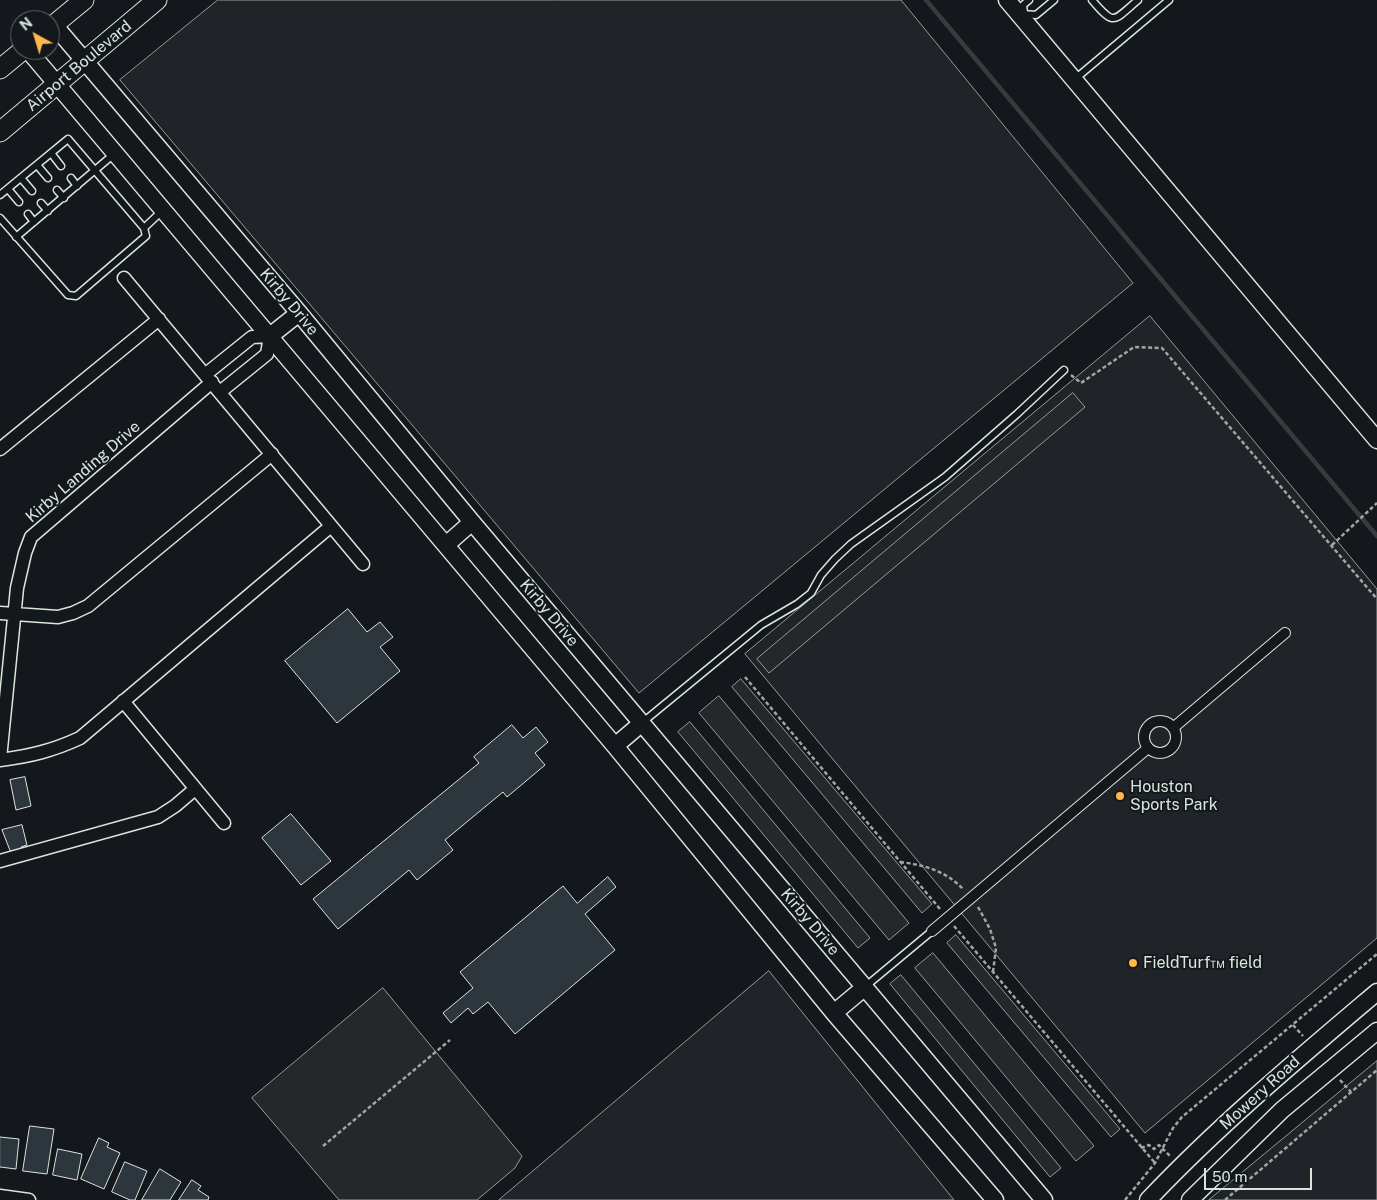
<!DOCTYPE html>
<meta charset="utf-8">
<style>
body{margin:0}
#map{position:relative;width:1377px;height:1200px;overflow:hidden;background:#14181c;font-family:"Public Sans",sans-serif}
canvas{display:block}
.north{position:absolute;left:10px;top:10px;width:50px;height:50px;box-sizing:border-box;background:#14181c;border:1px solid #626a69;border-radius:50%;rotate:321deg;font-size:14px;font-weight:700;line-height:20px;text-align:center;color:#d8e6dc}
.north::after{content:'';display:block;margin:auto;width:18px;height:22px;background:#ffb74d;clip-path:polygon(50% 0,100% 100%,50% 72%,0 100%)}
.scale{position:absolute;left:1204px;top:1168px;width:108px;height:22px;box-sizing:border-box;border:2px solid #d8e6dc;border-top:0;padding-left:6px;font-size:15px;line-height:18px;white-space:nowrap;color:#d8e6dc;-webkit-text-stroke:4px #14181c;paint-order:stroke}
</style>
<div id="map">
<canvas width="1377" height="1200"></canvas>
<div class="north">N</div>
<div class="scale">50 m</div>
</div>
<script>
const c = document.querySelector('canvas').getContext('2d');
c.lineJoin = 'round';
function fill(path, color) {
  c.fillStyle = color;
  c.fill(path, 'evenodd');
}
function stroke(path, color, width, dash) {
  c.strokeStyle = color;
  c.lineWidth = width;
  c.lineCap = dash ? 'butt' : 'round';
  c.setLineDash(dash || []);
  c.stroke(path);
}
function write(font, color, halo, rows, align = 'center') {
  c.font = font + ' "Public Sans",sans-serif';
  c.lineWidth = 4;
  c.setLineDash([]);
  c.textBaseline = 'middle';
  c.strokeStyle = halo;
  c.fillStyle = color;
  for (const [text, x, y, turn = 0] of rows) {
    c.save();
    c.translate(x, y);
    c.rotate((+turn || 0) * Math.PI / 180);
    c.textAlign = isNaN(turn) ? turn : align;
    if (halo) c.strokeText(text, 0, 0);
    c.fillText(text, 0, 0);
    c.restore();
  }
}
const green = new Path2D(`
 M218,0H901L1133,283L639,693L120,80Z
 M1150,316L1377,589V938L1145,1133L745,654Z
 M769,971L954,1200H499Z
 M1377,1061V1200H1209Z`);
fill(green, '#202428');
stroke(green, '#939e99', 1);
const parking = new Path2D(`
 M1073,393L1085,407L769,673L757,659Z
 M741,679L932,904L922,913L732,687Z
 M719,696L909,923L889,940L699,713Z
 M690,722L870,938L858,948L678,732Z
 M956,935L1120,1129L1111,1137L947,943Z
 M933,953L1094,1146L1076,1161L915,968Z
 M901,975L1061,1168L1050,1177L890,984Z
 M383,988L522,1156L515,1168L477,1200H339L252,1098Z`);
fill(parking, '#24282b');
stroke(parking, '#939e99', 1);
stroke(new Path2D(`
 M926,0L1377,536`), '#363b3e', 4.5);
const building = new Path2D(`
 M348,609L367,632L380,622L393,637L380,647L400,671L337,723L285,661Z
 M512,725L523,738L536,727L548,742L535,753L545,765L507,797L503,792L445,840L453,850L417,880L409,870L338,929L313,899L479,763L474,757Z
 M25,777L31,806L16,810L10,780Z
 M291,814L331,861L301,885L262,838Z
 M22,825L27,845L21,847L22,850L11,853L2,830Z
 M608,877L616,887L585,914L615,950L515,1034L488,1002L473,1014L468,1008L451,1023L443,1013L473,988L460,972L563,886L577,903Z
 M30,1126L54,1129L47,1174L23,1171Z
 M0,1137L19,1139L16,1169L0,1167Z
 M99,1138L109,1143L107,1147L120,1153L104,1189L81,1179Z
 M58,1149L82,1154L77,1180L53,1175Z
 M125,1162L147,1171L135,1200H130L112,1192Z
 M160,1169L181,1182L170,1200H142Z
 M192,1180L201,1186L198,1190L209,1197L208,1200H179Z`);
fill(building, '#2c363c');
stroke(building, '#d8e6dc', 1);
const service = new Path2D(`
 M1092,0C1115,27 1113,21 1138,0
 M1024,13L1023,5L1029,0
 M1023,14L1036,15L1054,0
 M1075,79L1169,0
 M51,153L61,166
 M37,165L48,178
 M21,178L32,191
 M71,178L77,186
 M8,189L19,202
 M57,190L64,198
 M0,195L68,139L144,228
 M41,203L48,211
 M28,214L34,222
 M0,218L68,295L76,296L146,236L144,228L163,210
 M16,237L114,154
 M643,722L761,625L797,604L811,593L821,575L835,559L851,544L945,477L1017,414L1064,370
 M866,986L932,931`);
const pedestrian = new Path2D(`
 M1144 737a16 16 0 1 1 32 0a16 16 0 1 1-32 0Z
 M1173,728L1285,633
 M932,931L1148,748`);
const minor = new Path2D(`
 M124,278L363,564
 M206,374L252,337L270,336L267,354L220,392
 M0,449L159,319
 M0,613L58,617L73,613L88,606L272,454
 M123,701L224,823
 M0,759L17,588L25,553L31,537L212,382
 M0,760C30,756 52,751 80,738L331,526
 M0,861L158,817L175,806L195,789
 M0,1196L29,1200`);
const tertiary = new Path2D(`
 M1007,0L1377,440
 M54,25L299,313L472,522L1044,1200
 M28,50L615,746L834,1013L995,1200
 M270,336L299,313
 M446,545L472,522
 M615,746L642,723
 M834,1013L865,987
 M1148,1200C1219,1125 1298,1059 1377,992
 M1190,1200L1282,1110L1377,1031`);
const secondary = new Path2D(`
 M50,28L84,0
 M0,69L23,50
 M0,132L157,0`);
stroke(service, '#d8e6dc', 9);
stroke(pedestrian, '#d8e6dc', 12);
stroke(minor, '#d8e6dc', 15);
stroke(tertiary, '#d8e6dc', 19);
stroke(secondary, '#d8e6dc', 21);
stroke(new Path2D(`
 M1071,375L1081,383L1134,347L1162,348L1377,599
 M1332,545L1377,503
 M745,677L940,909
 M900,862C925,865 946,871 964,890
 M978,907L990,929L996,948L993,972
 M954,926L1155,1163
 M1293,1025L1303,1036
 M1340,1080L1351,1092
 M323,1146L450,1040
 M1141,1148L1149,1145L1154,1149L1159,1145L1171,1157
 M1125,1200L1155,1163L1173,1128L1182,1117L1377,954
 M1225,1200L1377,1070`), '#9da8a2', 2.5, [4, 2.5]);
stroke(service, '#14181c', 6);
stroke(pedestrian, '#14181c', 10);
stroke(minor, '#14181c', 12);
stroke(tertiary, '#14181c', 16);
stroke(secondary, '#14181c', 19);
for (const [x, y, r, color] of [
 [1120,796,5,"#ffb74d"],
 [1133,963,5,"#ffb74d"]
]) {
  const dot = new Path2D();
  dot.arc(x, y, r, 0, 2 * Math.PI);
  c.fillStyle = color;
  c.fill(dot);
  stroke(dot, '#14181c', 2);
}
write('16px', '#d8e6dc', '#14181c', [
 ["Airport Boulevard",79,66,-40],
 ["Kirby Drive",289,302,50],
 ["Kirby Landing Drive",83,472,-41],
 ["Kirby Drive",549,613,50],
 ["Kirby Drive",810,922,50],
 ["Mowery Road",1260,1093,-42]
]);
write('16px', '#d8e6dc', '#14181c', [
 ["Houston",1130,787],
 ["Sports Park",1130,805],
 ["FieldTurf™ field",1143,963]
], 'left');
</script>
